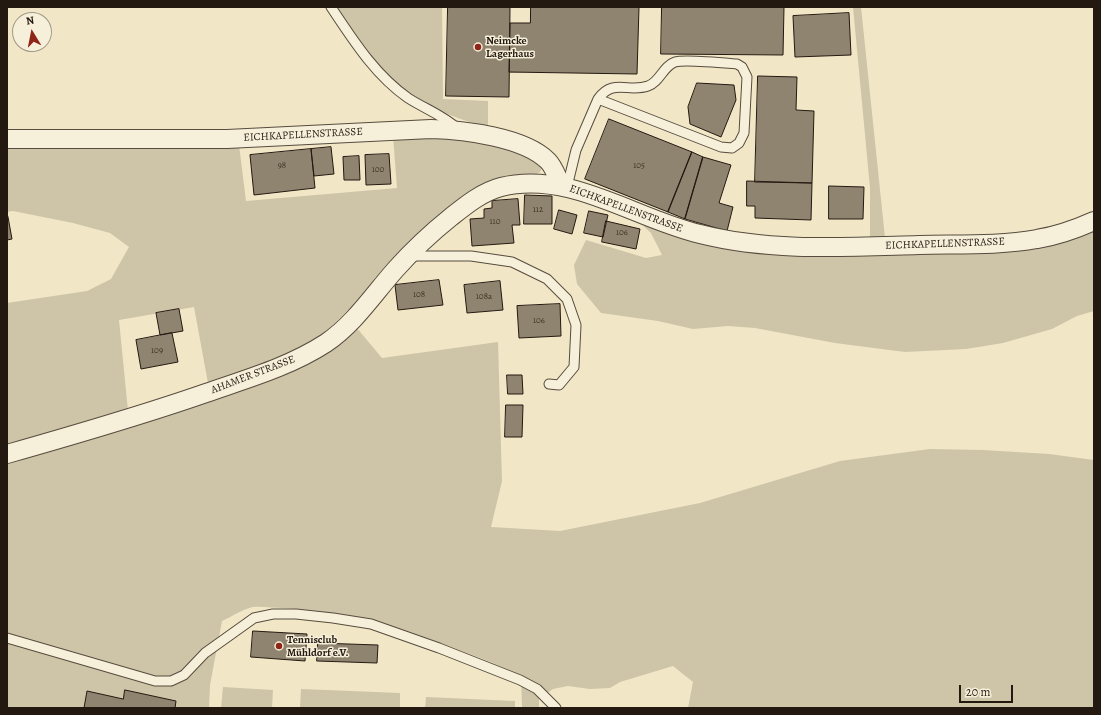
<!DOCTYPE html>
<meta charset="utf-8">
<style>
body{margin:0}
#map{position:relative;width:1101px;height:715px;overflow:hidden;background:#f1e7c6;font-family:Alegreya,serif}
canvas{display:block}
.frame{position:absolute;inset:0;border:8px solid #241911;pointer-events:none}
.north{position:absolute;left:12px;top:12px;width:40px;height:40px;box-sizing:border-box;background:#f6efda;border:1px solid #a2998a;border-radius:50%;rotate:350deg;font-size:11px;font-weight:700;line-height:16px;text-align:center;color:#241911}
.north::after{content:'';display:block;margin:auto;width:14px;height:18px;background:#8f2418;clip-path:polygon(50% 0,100% 100%,50% 72%,0 100%)}
.scale{position:absolute;left:959px;top:685px;width:54px;height:18px;box-sizing:border-box;border:2px solid #241911;border-top:0;padding-left:5px;font-size:12px;line-height:14px;white-space:nowrap;color:#241911;-webkit-text-stroke:3px #f6efda;paint-order:stroke}
</style>
<div id="map">
<canvas width="1101" height="715"></canvas>
<div class="frame"></div>
<div class="north">N</div>
<div class="scale">20 m</div>
</div>
<script>
const c = document.querySelector('canvas').getContext('2d');
c.lineJoin = 'round';
function fill(path, color) {
  c.fillStyle = color;
  c.fill(path, 'evenodd');
}
function stroke(path, color, width, dash) {
  c.strokeStyle = color;
  c.lineWidth = width;
  c.lineCap = dash ? 'butt' : 'round';
  c.setLineDash(dash || []);
  c.stroke(path);
}
function write(font, color, halo, rows, align = 'center') {
  c.font = font + ' Alegreya,serif';
  c.lineWidth = 3;
  c.setLineDash([]);
  c.textBaseline = 'middle';
  c.strokeStyle = halo;
  c.fillStyle = color;
  for (const [text, x, y, turn = 0] of rows) {
    c.save();
    c.translate(x, y);
    c.rotate((+turn || 0) * Math.PI / 180);
    c.textAlign = isNaN(turn) ? turn : align;
    if (halo) c.strokeText(text, 0, 0);
    c.fillText(text, 0, 0);
    c.restore();
  }
}
fill(new Path2D(`
 M336,7H442L443,99L488,101V128C449,116 408,101 381,70C364,50 350,28 336,7Z
 M853,7H861L885,238H870V188Z
 M393,136L485,139L526,156L542,168L540,172L535,175L499,178L462,196L386,265L350,308L325,333L300,349L266,365L208,383L194,307L119,320L128,411L7,447V303L87,291L111,279L129,247L110,233L73,223L13,211L7,212V146L239,145L246,201L397,188Z
 M637,220L731,248L1094,231V311L1077,316L1052,329L1003,343L966,349L905,352L835,343L755,328L728,326L693,329L658,321L601,313L577,284L574,265L586,240L646,258L662,255L651,233Z
 M356,327L382,358L498,342L502,481L491,527L560,531L700,503L840,461L930,449L983,450L1049,454L1094,460V708H688L693,682L673,666L620,682L610,688L590,689L568,686L553,689L539,699V708H522L521,675C449,644 362,611 283,608C274,608 262,606 253,607C243,609 231,617 222,621L210,685L209,708H7V463C87,440 168,418 246,388C281,374 317,361 347,339C351,336 353,331 356,327Z
 M223,687L273,690L272,708H221Z
 M301,689L400,693V708H300Z
 M426,697L515,701V708H425Z`), '#cec4a7');
const building = new Path2D(`
 M448,7H510L509,97L446,96Z
 M531,7H639L637,74L509,72L510,23H530Z
 M662,7H784L783,55L661,54Z
 M849,13L851,55L795,57L793,16Z
 M758,76L797,77L796,110L814,111L812,183L755,182Z
 M697,83L734,85L736,100L721,137L690,124L688,107Z
 M609,119L692,152L668,212L585,179Z
 M331,147L334,174L314,176L311,149Z
 M311,149L315,188L254,195L250,155Z
 M692,152L703,157L685,219L668,212Z
 M389,154L391,184L366,185L365,155Z
 M359,156L360,180H344L343,157Z
 M703,157L731,165L719,203L733,207L727,231L685,219Z
 M747,181L812,183L811,220L755,218V206H747Z
 M829,186L864,187L863,219H829Z
 M525,195L552,196V224H524Z
 M518,199L520,225H512L514,243L472,246L470,219L484,218V209L492,208V201Z
 M559,210L577,215L572,234L554,229Z
 M589,211L608,215L603,237L584,233Z
 M8,217L12,239L7,240V218Z
 M606,221L640,229L636,249L602,242Z
 M439,280L443,305L398,310L395,285Z
 M500,281L503,310L467,313L464,285Z
 M560,304L561,336L519,338L517,306Z
 M179,309L183,331L160,335L156,313Z
 M172,333L178,362L141,369L136,340Z
 M507,375H522L523,394H508Z
 M506,405H523L522,437H505Z
 M253,631L307,634L305,661L251,657Z
 M318,643L378,645L377,663L317,661Z
 M125,690L176,701L175,708H84L87,691L123,699Z`);
fill(building, '#8f846f');
stroke(building, '#241911', 1);
const lane = new Path2D(`
 M331,7C353,40 375,75 408,98C425,109 443,115 458,129
 M567,187L576,150L598,99L721,147L732,148L739,143L744,133L747,77L742,67L737,64C725,63 684,59 675,62C663,66 660,82 648,86C628,93 613,78 598,99
 M410,256H471L512,262L547,279L567,299L576,325L574,367L559,385L549,384
 M7,638L155,681H171L184,675L205,653L254,618L273,614H296L333,618L371,624L439,648L520,680L537,689L556,708`);
const street = new Path2D(`
 M7,139H227L431,129C464,130 524,137 548,161C554,167 557,177 561,185
 M7,454C74,435 140,416 206,393C246,379 289,367 326,343C354,324 373,295 395,270C412,251 431,233 451,217C466,205 482,192 501,187C570,170 635,219 700,234C771,252 847,247 919,245C958,244 999,246 1037,239C1056,236 1076,229 1094,221`);
stroke(lane, '#574c3e', 11);
stroke(street, '#574c3e', 20);
stroke(lane, '#f6efda', 9);
stroke(street, '#f6efda', 18);
for (const [x, y, r, color] of [
 [478,47,4,"#8f2418"],
 [279,646,4,"#8f2418"]
]) {
  const dot = new Path2D();
  dot.arc(x, y, r, 0, 2 * Math.PI);
  c.fillStyle = color;
  c.fill(dot);
  stroke(dot, '#f6efda', 1.5);
}
write('9px', '#3f3428', null, [
 ["98",282,166],
 ["105",639,166],
 ["100",378,170],
 ["112",538,210],
 ["110",495,222],
 ["106",622,233],
 ["108",419,295],
 ["108a",484,297],
 ["106",539,321],
 ["109",157,351]
]);
write('bold 11px', '#241911', '#f6efda', [
 ["Neimcke",486,41],
 ["Lagerhaus",486,54],
 ["Tennisclub",287,640],
 ["Mühldorf e.V.",287,653]
], 'left');
write('11px', '#241911', '#f6efda', [
 ["EICHKAPELLENSTRASSE",303,135,-3],
 ["EICHKAPELLENSTRASSE",626,209,20],
 ["EICHKAPELLENSTRASSE",945,244,-2],
 ["AHAMER STRASSE",253,375,-21]
]);
</script>
